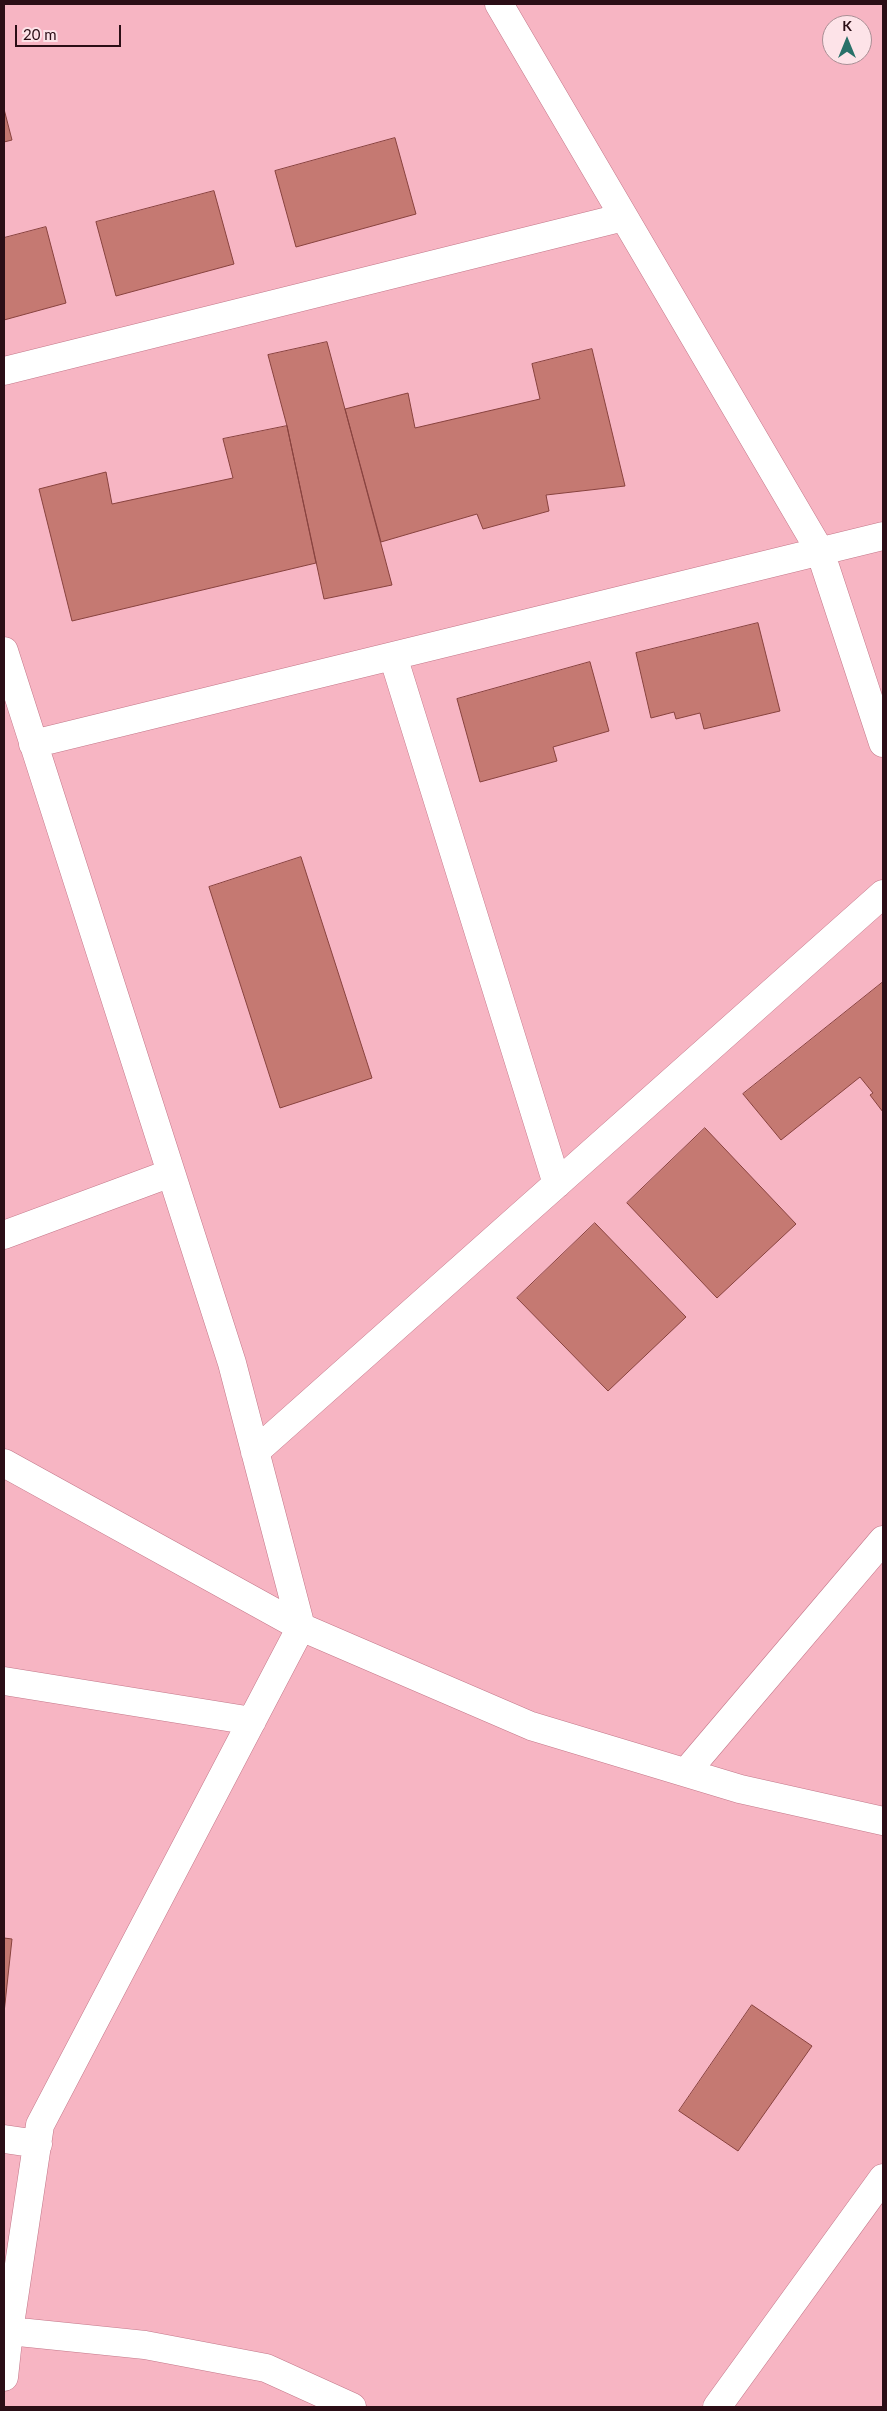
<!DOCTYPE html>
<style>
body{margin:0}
#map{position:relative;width:887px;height:2411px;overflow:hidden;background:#f7b5c3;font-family:Lato,sans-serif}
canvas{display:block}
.frame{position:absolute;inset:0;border:5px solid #2b0e16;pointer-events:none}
.north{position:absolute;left:822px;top:15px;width:50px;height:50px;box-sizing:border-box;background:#fde3e8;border:1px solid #a98e94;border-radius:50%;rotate:0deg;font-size:14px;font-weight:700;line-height:20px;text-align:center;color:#2b0e16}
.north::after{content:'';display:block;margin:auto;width:18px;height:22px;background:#297169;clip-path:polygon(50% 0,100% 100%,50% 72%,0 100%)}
.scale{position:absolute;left:15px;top:25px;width:106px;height:22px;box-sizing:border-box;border:2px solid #2b0e16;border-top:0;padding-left:6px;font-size:15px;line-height:18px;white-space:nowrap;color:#2b0e16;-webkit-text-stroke:4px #fde3e8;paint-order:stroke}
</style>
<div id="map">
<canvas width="887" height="2411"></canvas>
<div class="frame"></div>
<div class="north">K</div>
<div class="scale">20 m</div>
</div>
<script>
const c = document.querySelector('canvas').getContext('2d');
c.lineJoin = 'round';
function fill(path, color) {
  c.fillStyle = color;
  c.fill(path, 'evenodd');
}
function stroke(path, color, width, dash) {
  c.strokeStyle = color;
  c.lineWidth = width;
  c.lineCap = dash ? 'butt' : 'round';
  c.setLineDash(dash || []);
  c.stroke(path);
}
const building = new Path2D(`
 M4,109L12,140L4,142Z
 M395,138L416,214L296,247L275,171Z
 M214,191L234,264L116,296L96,222Z
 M46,227L66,303L4,320V238Z
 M327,342L392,585L324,599L287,426L268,355Z
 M592,349L625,486L546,495L549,511L483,529L477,514L381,542L345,409L408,393L415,428L540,399L532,364Z
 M287,426L316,563L72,621L39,489L106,472L112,504L233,478L223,439Z
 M758,623L780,711L704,729L700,713L676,719L674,712L651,718L636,653Z
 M590,662L609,731L553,747L557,761L480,782L457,699Z
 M301,857L372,1078L280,1108L209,887Z
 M883,982V1112L870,1095L873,1093L860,1077L781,1140L743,1094Z
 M705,1128L796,1224L717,1298L627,1203Z
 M595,1223L686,1317L608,1391L517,1298Z
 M4,1938L12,1939L4,2013Z
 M752,2005L812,2046L738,2151L679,2111Z`);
fill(building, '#c57972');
stroke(building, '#88423e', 1);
const minor = new Path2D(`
 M499,4L820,551L883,743
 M4,371L624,217
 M4,651L232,1363L301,1627L40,2125L9,2331L4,2377
 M393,656L557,1184
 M33,744L883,536
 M4,1235L171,1173
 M255,1452L883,894
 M4,1463L301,1627L531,1726L740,1789L883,1821
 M4,1681L252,1721
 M686,1772L883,1540
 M4,2139L38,2144
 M9,2331L145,2345L266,2368L352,2407
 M717,2407L883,2178`);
stroke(minor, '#c37789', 29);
stroke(minor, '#fff', 28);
</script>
